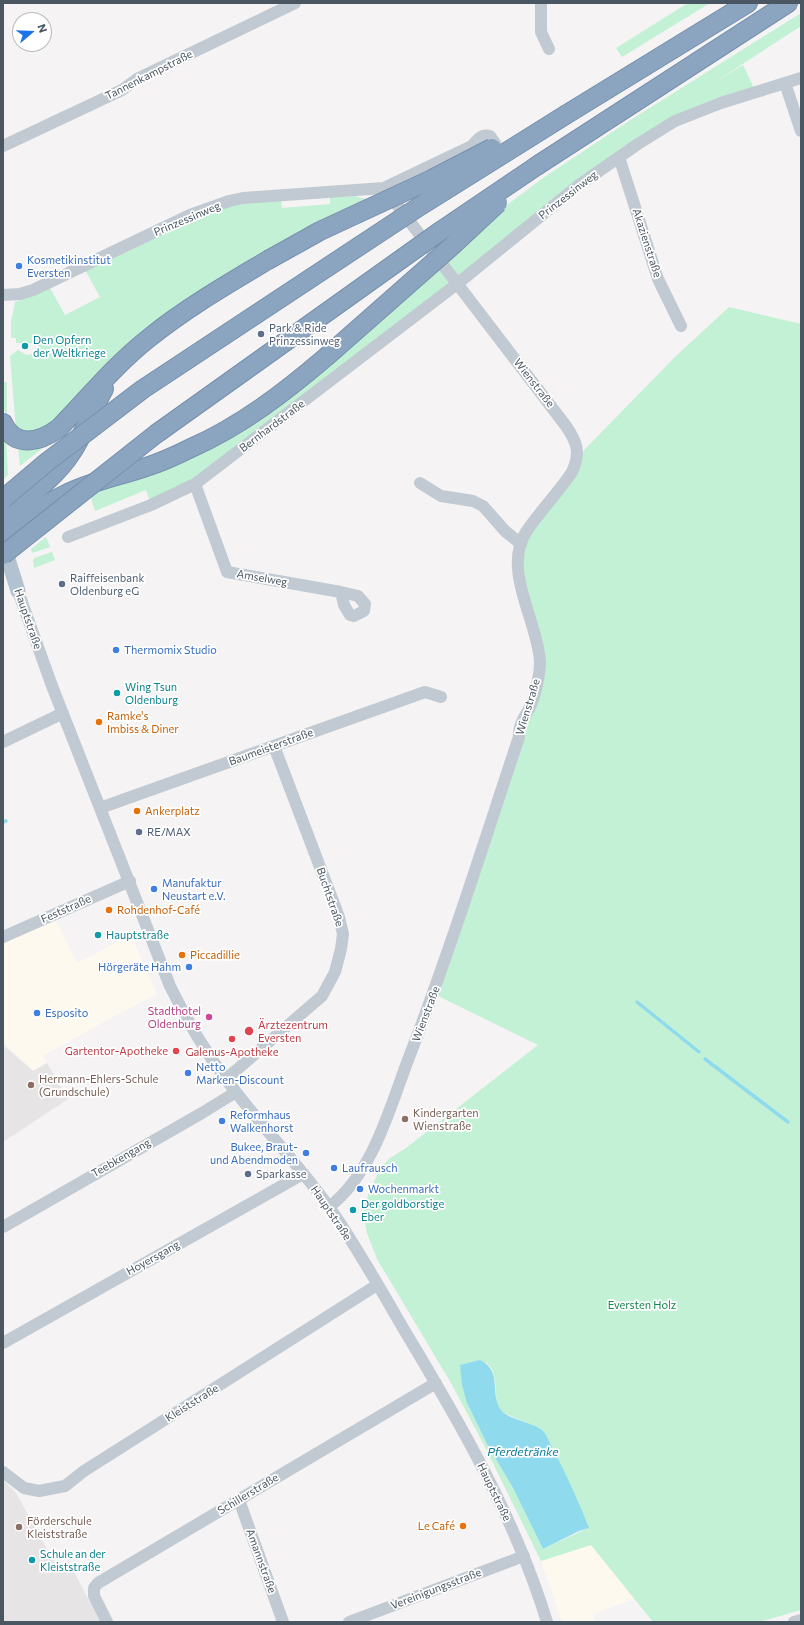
<!DOCTYPE html>
<meta charset="utf-8">
<style>
body{margin:0}
#map{position:relative;width:804px;height:1625px;overflow:hidden;background:#f5f3f3;font-family:Commissioner,sans-serif}
canvas{display:block}
.frame{position:absolute;inset:0;border:4px solid #4a5661;pointer-events:none}
.north{position:absolute;left:12px;top:12px;width:40px;height:40px;box-sizing:border-box;background:#fff;border:1px solid #b7bbc0;border-radius:50%;rotate:71deg;font-size:11px;font-weight:700;line-height:16px;text-align:center;color:#4a5661}
.north::after{content:'';display:block;margin:auto;width:14px;height:18px;background:#1a73e8;clip-path:polygon(50% 0,100% 100%,50% 72%,0 100%)}
</style>
<div id="map">
<canvas width="804" height="1625"></canvas>
<div class="frame"></div>
<div class="north">N</div>
</div>
<script>
const c = document.querySelector('canvas').getContext('2d');
c.lineJoin = 'round';
function fill(path, color) {
  c.fillStyle = color;
  c.fill(path, 'evenodd');
}
function stroke(path, color, width, dash) {
  c.strokeStyle = color;
  c.lineWidth = width;
  c.lineCap = dash ? 'butt' : 'round';
  c.setLineDash(dash || []);
  c.stroke(path);
}
function write(font, color, halo, rows, align = 'center') {
  c.font = font + ' Commissioner,sans-serif';
  c.lineWidth = 3.5;
  c.setLineDash([]);
  c.textBaseline = 'middle';
  c.strokeStyle = halo;
  c.fillStyle = color;
  for (const [text, x, y, turn = 0] of rows) {
    c.save();
    c.translate(x, y);
    c.rotate((+turn || 0) * Math.PI / 180);
    c.textAlign = isNaN(turn) ? turn : align;
    if (halo) c.strokeText(text, 0, 0);
    c.fillText(text, 0, 0);
    c.restore();
  }
}
fill(new Path2D(`
 M52,912L77,963L131,935L157,994L107,1020L43,1056L47,1063L34,1071L3,1042V937Z
 M591,1545L634,1599L593,1614L595,1622H562L541,1561Z`), '#fdf9ef');
fill(new Path2D(`
 M3,1045L33,1071L47,1063L68,1099L3,1142Z
 M3,1480L16,1493L57,1567L69,1562L100,1622H3Z`), '#e6e4e5');
fill(new Path2D(`
 M688,3H710L622,57L616,48Z
 M801,13V26L712,84L743,65L756,92L638,144L243,448L151,505L146,490L95,511L88,489L221,433L452,246L543,178L632,119Z
 M355,196L366,199L282,241L222,277L42,433L16,431L10,356L18,350L26,355C33,355 38,351 39,343H16V338H11V322L15,302L50,288L65,315L100,297L85,270L207,211L229,204L281,200L282,208L330,204V197Z
 M729,307L801,324V1610L759,1622H653L591,1545L541,1561L484,1445L451,1383L377,1259L367,1233L363,1213L369,1192L381,1167L390,1158L406,1148L538,1045L434,994L538,677L519,553L585,449L676,356ZM486,1362L492,1369L495,1381L497,1405L502,1412L543,1430L588,1528L543,1549L513,1488L487,1444L467,1403Z
 M3,382H7V417L3,407Z
 M3,434L6,437L8,475L3,480Z
 M53,440L20,466L18,446Z
 M46,537L50,547L32,553L31,549Z
 M52,552L55,560L34,568L33,560L34,558Z`), '#c3f1d5');
fill(new Path2D(`
 M480,1360C503,1371 489,1393 501,1410C506,1418 532,1423 541,1429C546,1432 549,1442 552,1447C566,1474 578,1500 589,1528L579,1531L543,1549L513,1488L487,1444L467,1403L462,1385L460,1365Z`), '#90daee');
stroke(new Path2D(`
 M3,822L6,821
 M637,1002L699,1052
 M705,1059L788,1122`), '#90daee', 3.5);
const highway = new Path2D(`
 M567,114L748,3
 M538,165L788,3
 M3,423C15,449 40,442 59,428C88,398 116,364 149,338C186,308 228,284 268,260
 M3,517C27,497 55,479 72,452C85,432 93,409 104,389
 M3,535C23,521 44,504 66,494C92,481 120,476 146,467C162,462 177,455 191,448C241,426 285,392 326,357`);
stroke(highway, '#7690ad', 20);
stroke(new Path2D(`
 M541,3V32L549,49
 M785,83L801,131
 M3,146L122,90L137,79L295,3
 M619,157L658,279L681,326
 M3,295L20,294L33,290L190,215L229,201L243,198L384,188L472,146L481,150L489,151L492,148L495,143L490,136C481,134 478,139 472,146
 M420,483L441,496L473,501L483,506L505,531L521,544
 M195,484L227,572L341,592L358,596L365,604L364,611L354,616L350,615L344,605L341,592
 M68,537L151,505L195,484L457,284L579,185L638,144L675,121L721,103L801,78
 M18,591L52,686L170,986C186,1019 204,1050 226,1079C258,1123 297,1162 329,1207C356,1245 379,1287 403,1328C459,1421 515,1517 547,1622
 M3,742L63,713
 M100,808L425,692L441,697
 M3,937L130,881
 M226,1079L322,996L335,972L341,949L343,934L339,917L274,746
 M329,1207C373,1173 389,1110 408,1060C449,954 483,845 519,737C518,726 524,718 529,709C535,698 540,674 540,662C538,621 502,571 526,532C540,511 558,493 572,472C581,453 577,442 566,426L384,188
 M3,1227L202,1113L236,1092
 M3,1343L303,1174
 M3,1472L24,1488L39,1491L65,1486L84,1471L377,1285
 M239,1500L283,1622
 M107,1622L94,1596V1588L98,1583L436,1383
 M349,1622L524,1556
 M794,1622L801,1620`), '#c1cad2', 12);
stroke(new Path2D(`
 M3,543L18,591`), '#b3c2d1', 15);
stroke(highway, '#8ba5c1', 18);
const highwayBridge = new Path2D(`
 M268,260L320,231L430,180L492,148
 M326,357L452,246L498,203
 M3,499L47,462L143,389L420,206L567,114
 M3,555L156,434L442,230L538,165`);
stroke(highwayBridge, '#7690ad', 20, []);
stroke(highwayBridge, '#8ba5c1', 18);
for (const [x, y, r, color] of [
 [19,266,4,"#3f7fe0"],
 [261,334,4,"#5c6f8a"],
 [25,346,4,"#0f9aa8"],
 [62,584,4,"#5c6f8a"],
 [116,650,4,"#3f7fe0"],
 [117,693,4,"#0f9aa8"],
 [99,722,4,"#e8710a"],
 [137,811,4,"#e8710a"],
 [139,832,4,"#5c6f8a"],
 [154,889,4,"#3f7fe0"],
 [109,910,4,"#e8710a"],
 [98,935,4,"#0f9aa8"],
 [182,955,4,"#e8710a"],
 [189,967,4,"#3f7fe0"],
 [37,1013,4,"#3f7fe0"],
 [209,1017,4,"#d1479c"],
 [249,1031,5,"#e0444e"],
 [232,1039,4,"#e0444e"],
 [176,1051,4,"#e0444e"],
 [188,1073,4,"#3f7fe0"],
 [31,1085,4,"#8d6e63"],
 [405,1119,4,"#8d6e63"],
 [222,1121,4,"#3f7fe0"],
 [306,1153,4,"#3f7fe0"],
 [334,1168,4,"#3f7fe0"],
 [248,1174,4,"#5c6f8a"],
 [360,1189,4,"#3f7fe0"],
 [353,1210,4,"#0f9aa8"],
 [463,1526,4,"#e8710a"],
 [19,1527,4,"#8d6e63"],
 [32,1560,4,"#0f9aa8"]
]) {
  const dot = new Path2D();
  dot.arc(x, y, r, 0, 2 * Math.PI);
  c.fillStyle = color;
  c.fill(dot);
  stroke(dot, '#fff', 1.5);
}
write('11px', '#4a5661', '#fff', [
 ["Tannenkampstraße",149,75,-27],
 ["Prinzessinweg",568,195,-38],
 ["Prinzessinweg",187,219,-23],
 ["Akazienstraße",647,243,72],
 ["Wienstraße",534,383,52],
 ["Bernhardstraße",272,426,-37],
 ["Amselweg",262,578,10],
 ["Hauptstraße",28,619,71],
 ["Wienstraße",528,707,-73],
 ["Baumeisterstraße",271,747,-20],
 ["Buchtstraße",330,897,71],
 ["Feststraße",66,909,-24],
 ["Wienstraße",426,1014,-69],
 ["Teebkengang",121,1158,-30],
 ["Hauptstraße",331,1213,56],
 ["Hoyersgang",153,1258,-29],
 ["Kleiststraße",192,1403,-32],
 ["Hauptstraße",494,1492,64],
 ["Schillerstraße",248,1494,-31],
 ["Amannstraße",261,1561,70],
 ["Vereinigungsstraße",436,1589,-21]
]);
write('11px', '#366cbe', '#fff', [
 ["Kosmetikinstitut",27,260],
 ["Eversten",27,273],
 ["Thermomix Studio",124,650],
 ["Manufaktur",162,883],
 ["Neustart e.V.",162,896],
 ["Hörgeräte Hahm",181,967,"right"],
 ["Esposito",45,1013],
 ["Netto",196,1067],
 ["Marken-Discount",196,1080],
 ["Reformhaus",230,1115],
 ["Walkenhorst",230,1128],
 ["Bukee, Braut-",298,1147,"right"],
 ["und Abendmoden",298,1160,"right"],
 ["Laufrausch",342,1168],
 ["Wochenmarkt",368,1189]
], 'left');
write('11px', '#4e5e75', '#fff', [
 ["Park & Ride",269,328],
 ["Prinzessinweg",269,341],
 ["Raiffeisenbank",70,578],
 ["Oldenburg eG",70,591],
 ["RE/MAX",147,832],
 ["Sparkasse",256,1174]
], 'left');
write('11px', '#0d838f', '#fff', [
 ["Den Opfern",33,340],
 ["der Weltkriege",33,353],
 ["Wing Tsun",125,687],
 ["Oldenburg",125,700],
 ["Hauptstraße",106,935],
 ["Der goldborstige",361,1204],
 ["Eber",361,1217],
 ["Schule an der",40,1554],
 ["Kleiststraße",40,1567]
], 'left');
write('11px', '#c56008', '#fff', [
 ["Ramke's",107,716],
 ["Imbiss & Diner",107,729],
 ["Ankerplatz",145,811],
 ["Rohdenhof-Café",117,910],
 ["Piccadillie",190,955],
 ["Le Café",455,1526,"right"]
], 'left');
write('11px', '#b23c85', '#fff', [
 ["Stadthotel",201,1011],
 ["Oldenburg",201,1024]
], 'right');
write('11px', '#be3a42', '#fff', [
 ["Ärztezentrum",258,1025],
 ["Eversten",258,1038],
 ["Gartentor-Apotheke",168,1051,"right"],
 ["Galenus-Apotheke",232,1052,"center"]
], 'left');
write('11px', '#785e54', '#fff', [
 ["Hermann-Ehlers-Schule",39,1079],
 ["(Grundschule)",39,1092],
 ["Kindergarten",413,1113],
 ["Wienstraße",413,1126],
 ["Förderschule",27,1521],
 ["Kleiststraße",27,1534]
], 'left');
write('11px', '#17864f', '#fff', [
 ["Eversten Holz",642,1305]
]);
write('italic 12px', '#0c7c9b', '#fff', [
 ["Pferdetränke",523,1452]
]);
</script>
